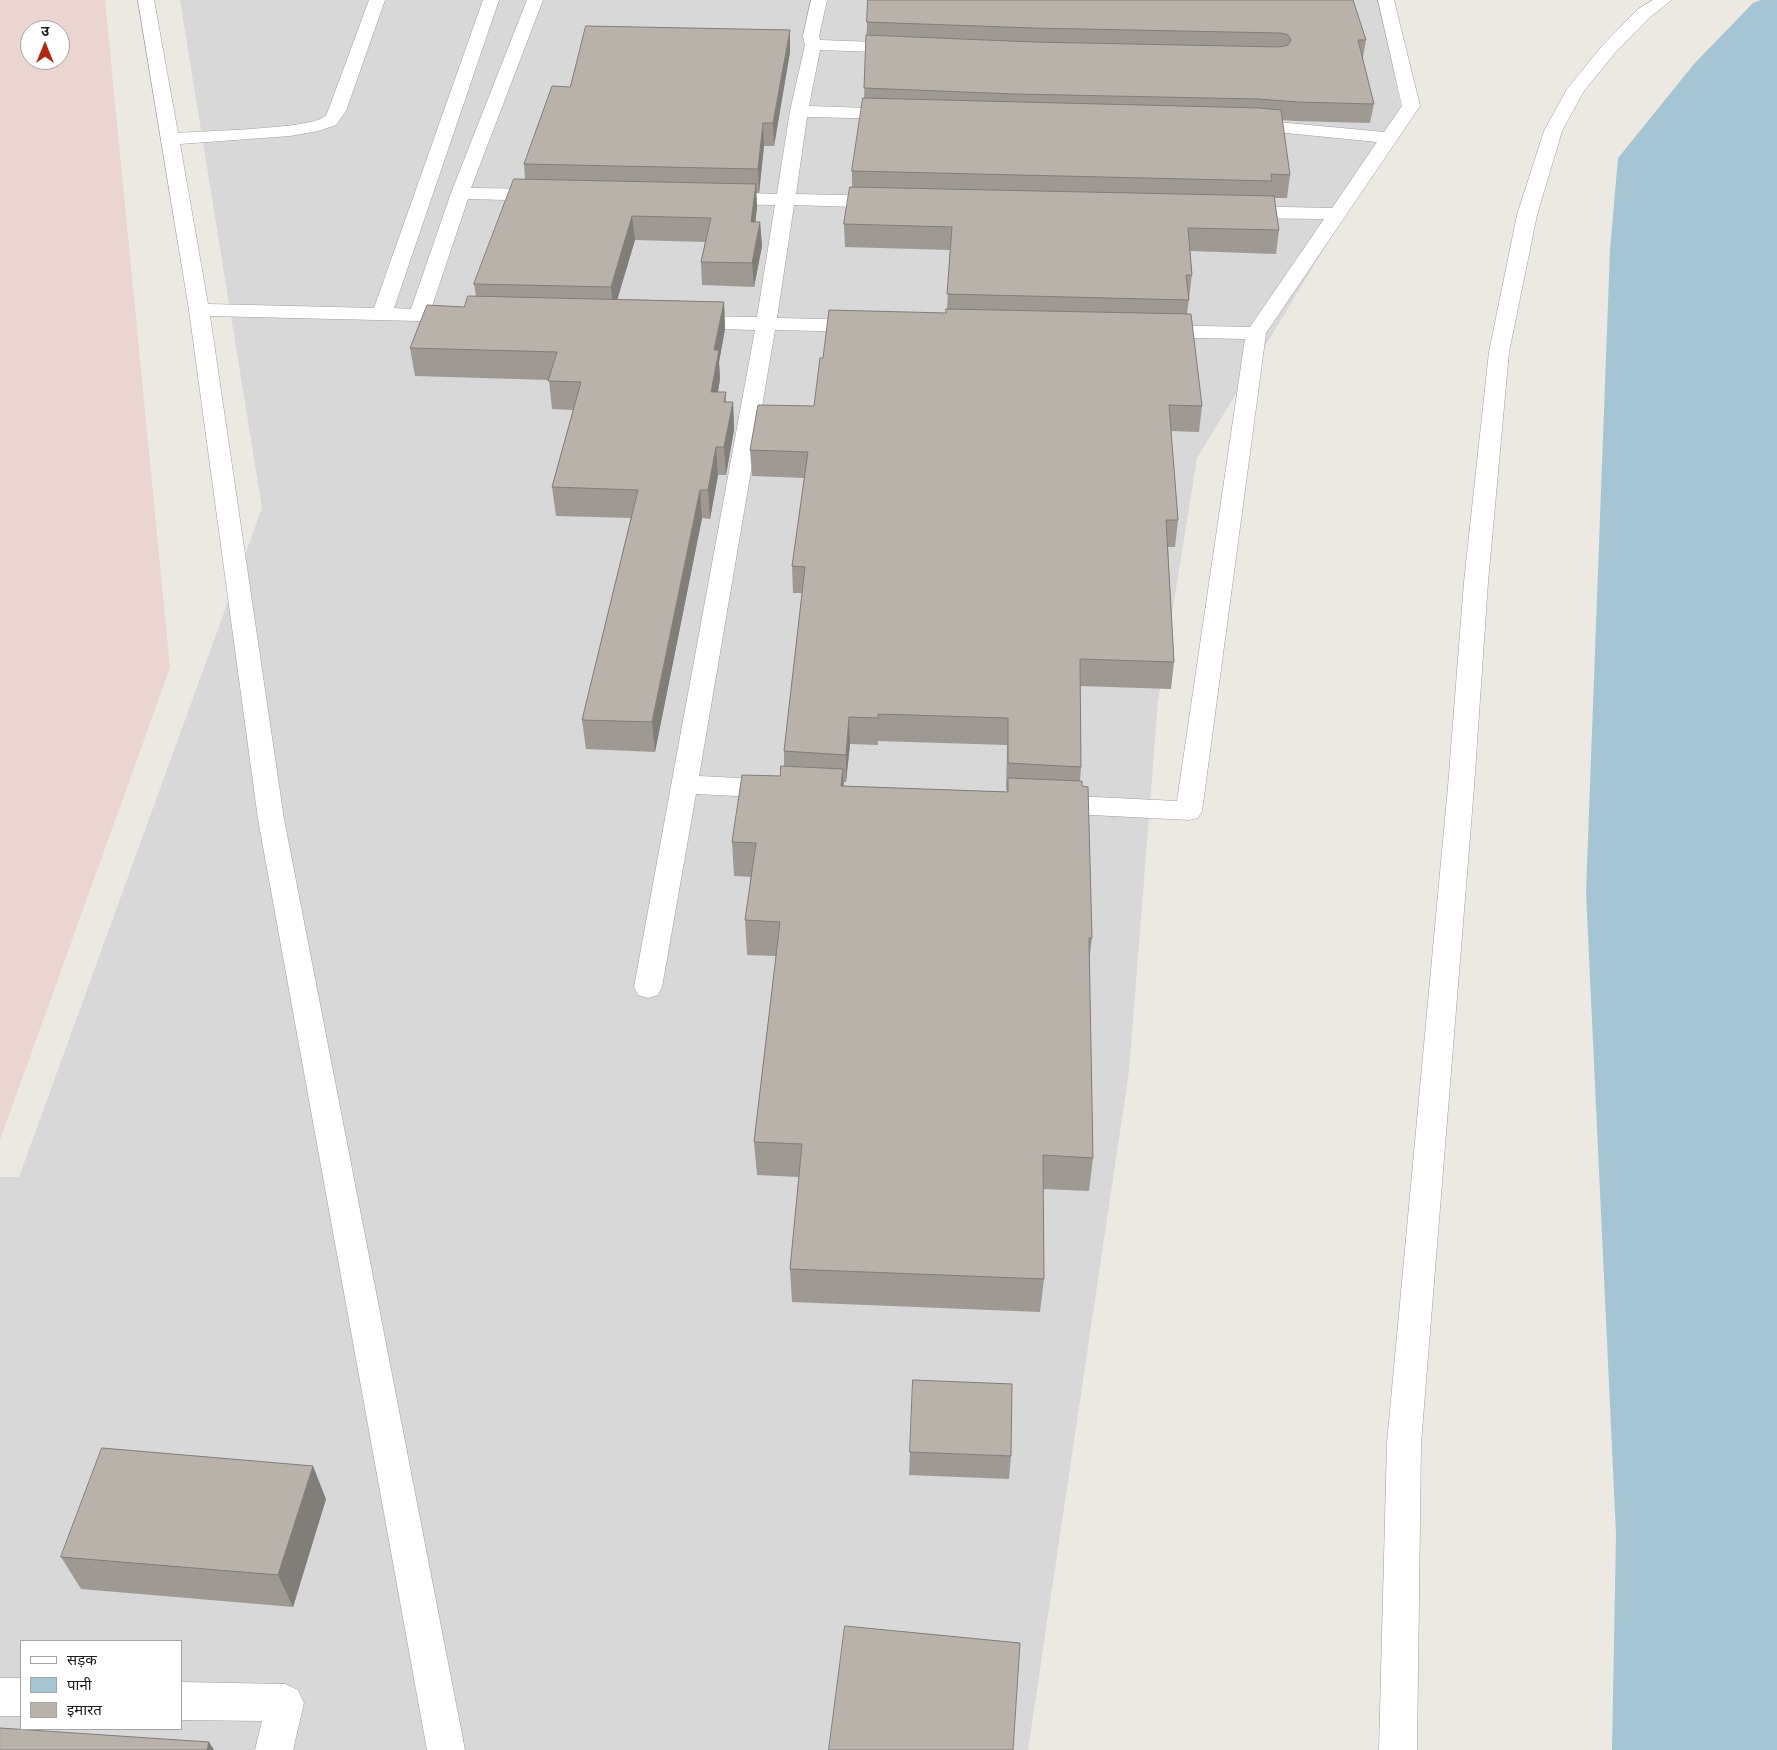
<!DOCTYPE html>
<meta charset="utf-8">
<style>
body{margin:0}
#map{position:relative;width:1777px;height:1750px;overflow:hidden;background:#ebe9e1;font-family:"Archivo Narrow","Noto Sans Devanagari",sans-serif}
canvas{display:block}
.legend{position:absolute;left:20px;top:1640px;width:162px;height:90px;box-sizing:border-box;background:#fff;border:1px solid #a4a4a4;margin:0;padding:6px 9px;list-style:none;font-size:15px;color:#1b1b1b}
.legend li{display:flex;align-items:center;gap:10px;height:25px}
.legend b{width:25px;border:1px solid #a4a4a4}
.north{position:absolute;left:20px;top:20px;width:50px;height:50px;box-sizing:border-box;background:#fff;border:1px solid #a4a4a4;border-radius:50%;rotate:0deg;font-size:14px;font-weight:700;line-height:20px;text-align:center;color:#1b1b1b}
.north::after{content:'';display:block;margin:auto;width:18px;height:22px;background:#b22713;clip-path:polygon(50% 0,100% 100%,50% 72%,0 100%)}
</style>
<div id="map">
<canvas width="1777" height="1750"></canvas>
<ul class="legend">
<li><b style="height:6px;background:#fff"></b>सड़क</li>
<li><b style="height:14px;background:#a5c5d5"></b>पानी</li>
<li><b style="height:14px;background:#b8b2ab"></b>इमारत</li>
</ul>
<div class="north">उ</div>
</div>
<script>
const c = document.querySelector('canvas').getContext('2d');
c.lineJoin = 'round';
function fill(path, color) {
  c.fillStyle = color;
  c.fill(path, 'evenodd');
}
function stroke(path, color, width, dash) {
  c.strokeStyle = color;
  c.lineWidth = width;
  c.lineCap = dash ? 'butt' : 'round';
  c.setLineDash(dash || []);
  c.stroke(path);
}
fill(new Path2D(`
 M180,0H1381L1417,96L1197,458L1158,701L1129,1071L1028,1750H0V1177H19L262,508ZM21,1641H181V1729H21Z`), '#d9d8d8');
fill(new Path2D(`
 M0,0H105L170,668L0,1140ZM30,30H60V60H30Z`), '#ebd5d1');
fill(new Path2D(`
 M1761,0H1777V1750H1612L1616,1534L1586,892L1610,250L1618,158L1694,64L1753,3Z`), '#a5c5d5');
const minor = new Path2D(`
 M138,0H154L178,133C202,131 309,129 324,117C326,116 327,113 328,111L369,0H385L346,111L336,125L318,131L290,136L180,144L208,304L374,308L483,0H499L394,308L411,309L451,193L527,0H543L471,188L546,189L553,191L555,195L553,199L546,201L468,199L431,309L467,312L470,316L467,320L460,322L210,316L284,819L465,1750H427L258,819L189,310Z
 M811,0H827L819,36L820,40L904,43L910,44L913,48L910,52L904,53L820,50L809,106L898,109L904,110L907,114L904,118L898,119L807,117L796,194L886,196L893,198L895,202L893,206L886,208L794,205L777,318L865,320L872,322L875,326L872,330L865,332L775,330L699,776L777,780L786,783L790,789L786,795L777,798L696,794L662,987L658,995L648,998L638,995L634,987L755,330L688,328L681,326L678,322L681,318L688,316L757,317L775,205L719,204L712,202L710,198L712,194L719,192L777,194L790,111L805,45L803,36Z
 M1378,0H1394L1420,106L1266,333L1202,811L1198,818L1189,820L1053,813L1044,811L1040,804L1044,797L1053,795L1177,801L1245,339L1155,337L1148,335L1145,331L1148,327L1155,325L1250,327L1324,219L1238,218L1231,216L1228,212L1231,208L1238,206L1332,208L1377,142L1246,129L1240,128L1237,124L1240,120L1246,119L1384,132L1402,106Z
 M1653,0H1672L1650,17L1614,54L1584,91L1562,131L1537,215L1509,352L1488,582L1474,787L1421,1443L1417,1750H1379L1387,1443L1448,787L1464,582L1489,352L1517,215L1544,131L1567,89L1602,46L1638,9Z
 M0,1678H21V1716H0Z
 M181,1682L285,1684L298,1690L304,1703L293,1750H255L262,1721L181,1720Z`);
stroke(minor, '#9f9f9f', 1);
fill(minor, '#fff');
fill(new Path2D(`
 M868,0L1366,40L1363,58H1362L1374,104L1370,123L1295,121L1282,120L1290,175L1287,198H1274L1279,230L1276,254L1190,251L1192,275L1187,314L1202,406L1199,432L1171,431L1178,520L1175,547H1168L1174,662L1171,689L1080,686L1081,767L1080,781L1092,938L1089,962L1093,1158L1089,1191L1043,1189L1044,1279L1040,1312L792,1302L790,1269L799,1177L757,1175L754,1142L776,956L747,955L745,920L751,877L734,876L732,842L780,776L784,766V751L802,593H793L792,566L804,478L752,476L750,450L814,406L823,358L946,313L947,309L950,250L845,247L844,224L852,187V171L864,98ZM878,741L1007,745L1006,790H1007V792L844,786V782H846L850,744L878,745Z
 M790,52L774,146H764L759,193H756L757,207L755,222H760L762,246L754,287L702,285L701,262L705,242L635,240L617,299L724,302L725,329L719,362L720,379L718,392H726V402H733L734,430L726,475H718L710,519L702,518L655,752L586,749L582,720L631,518L556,516L552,487L573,410L552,409L549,380L415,376L410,348L464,307L476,296L474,284L525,179L524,164L570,87Z
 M910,1452L1011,1456L1009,1479L909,1475Z
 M326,1499L293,1607L81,1589L61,1557Z`), '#9e9993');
fill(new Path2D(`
 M790,30V52L774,146L773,123Z
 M763,123L764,146L759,193L758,169Z
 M756,184L757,207L753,245L751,222Z
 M632,216L635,240L614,311L611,287Z
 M760,222L762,246L754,287L752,263Z
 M724,302L725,329L719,362L720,379L713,420L711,392L714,350Z
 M733,402L734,430L726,475L724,447Z
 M716,447L718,475L710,519L708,490Z
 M700,490L702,518L655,752L652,722Z
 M849,717L850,744L846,782V755Z
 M843,769L844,804L841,786Z
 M313,1466L326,1499L293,1607L278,1575Z
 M209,1742L214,1750H207Z`), '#817d78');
const building = new Path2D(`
 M868,0H1353L1366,40H1358L1374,104L1298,102L1258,99L1015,94L864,88L866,35L1033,42L1280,47L1288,45L1291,40L1288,35L1281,33L1033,28L867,22Z
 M586,26L790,30L773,123H763L758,169L524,164L552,86L570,87Z
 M863,98L1259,108L1281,110L1290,175L1271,174L1272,181L852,171Z
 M514,179L756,184L751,222H760L752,263L701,262L711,218L632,216L611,287L474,284Z
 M850,187L1274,196L1279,230L1188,228L1192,275H1186L1189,300L947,294L952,227L844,224Z
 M468,296L724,302L714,350H719L711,392H726L724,402H733L724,447H716L708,490H700L652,722L582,720L638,490L552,487L581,382L548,381L557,352L410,348L427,305L464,307Z
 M946,309L1191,314L1202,406L1169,405L1178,520H1166L1174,662L1080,659L1081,767L1008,763V718L878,714V718L849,717L846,755L784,751L805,567L792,566L808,452L750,450L758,405L814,406L820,358H823L829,310L946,313Z
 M781,766L843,769L841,786L1008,792V778L1082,781V786L1088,787L1092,938H1089L1093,1158L1043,1155L1044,1279L790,1269L802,1144L754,1142L780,922L745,920L756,843L732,842L742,775L780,776Z
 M913,1380L1012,1384L1011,1456L910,1452Z
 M102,1448L313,1466L278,1575L61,1557Z
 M845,1626L1020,1643L1013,1750H829Z
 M0,1728L209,1742L207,1750H0Z`);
fill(building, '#b8b2ab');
stroke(building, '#817d78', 1);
</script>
